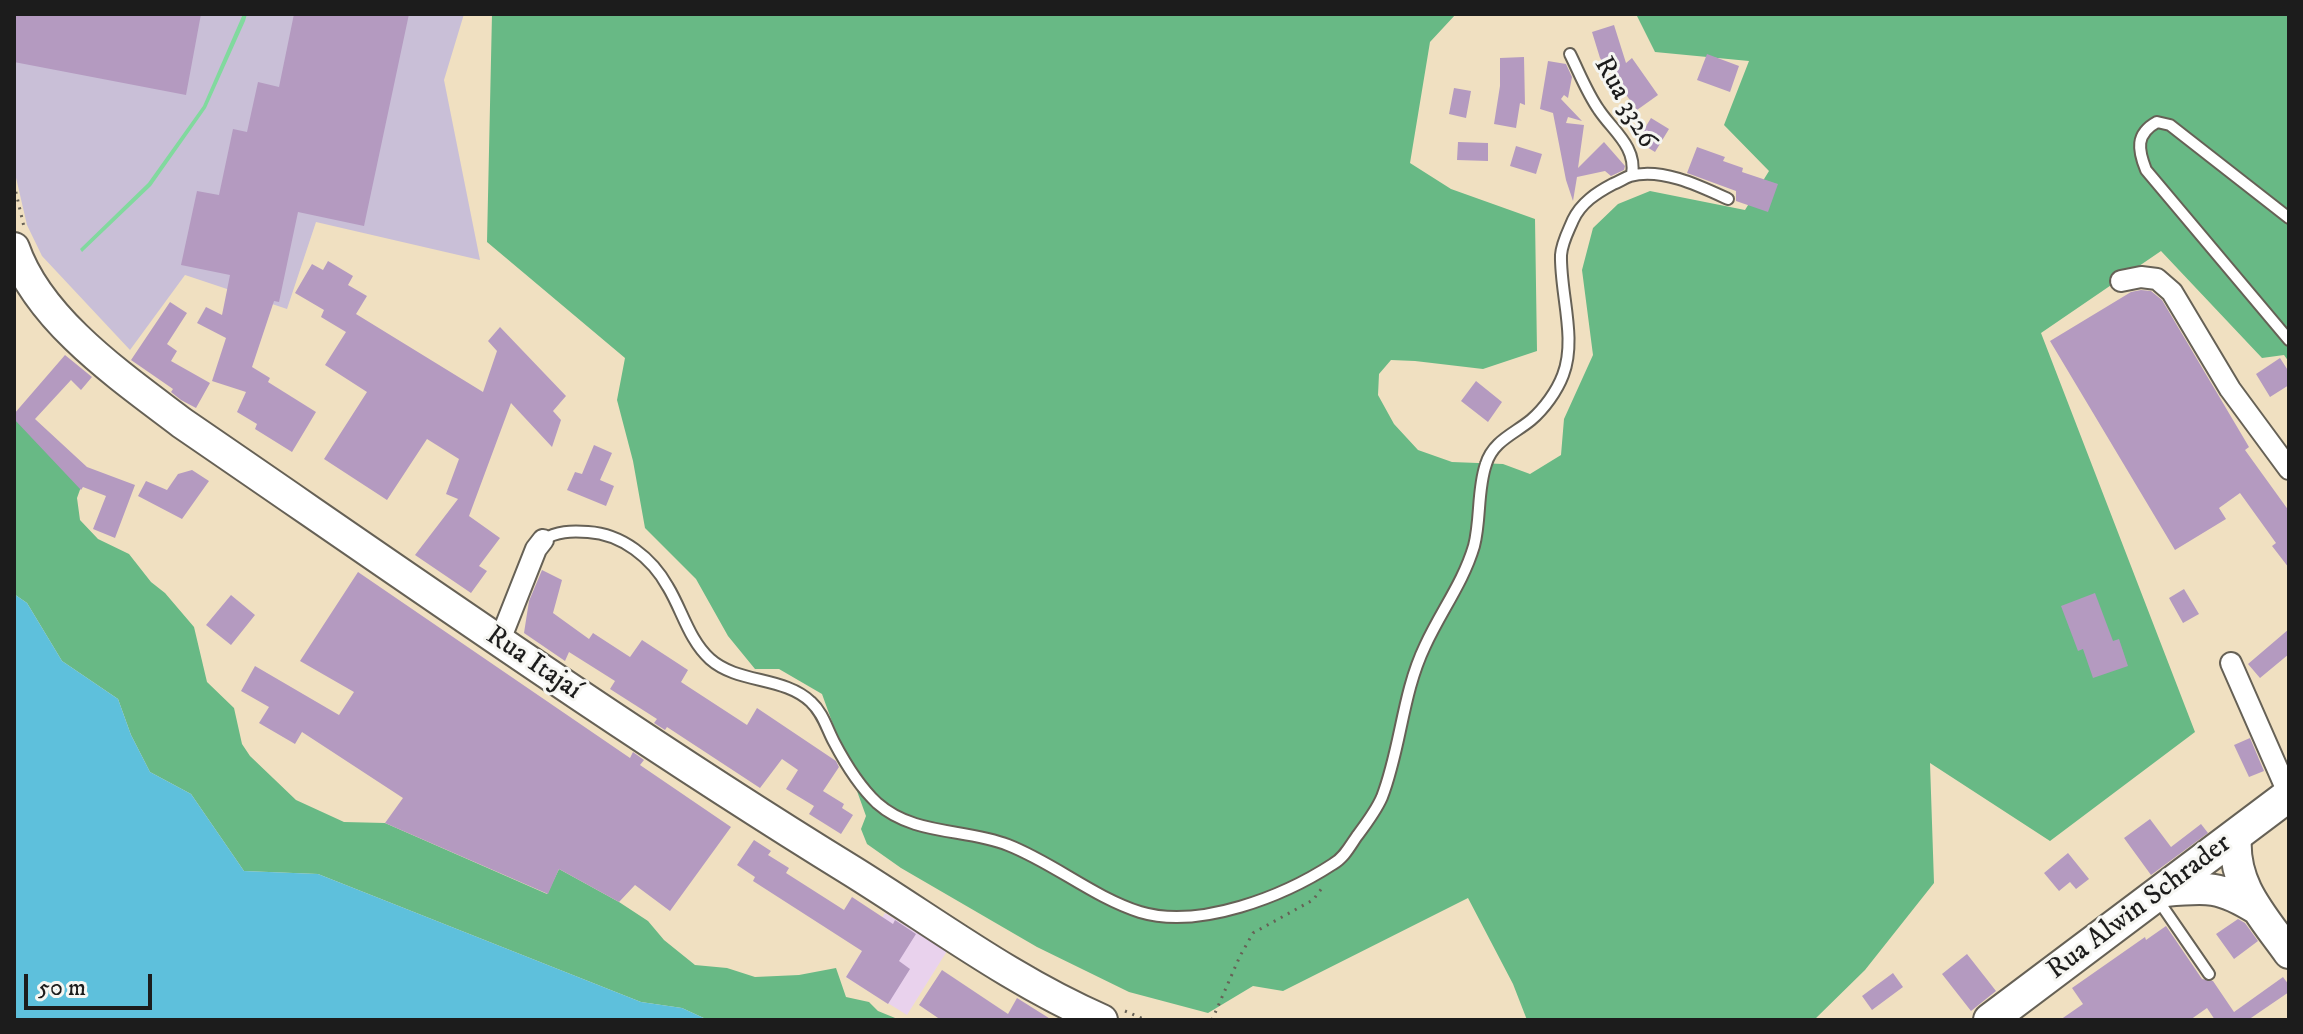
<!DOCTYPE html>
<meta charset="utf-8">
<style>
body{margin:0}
#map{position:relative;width:2303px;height:1034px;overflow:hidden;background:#f0e0c1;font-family:"IM FELL DW Pica",serif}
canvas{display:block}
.frame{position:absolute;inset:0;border:16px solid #1c1c1c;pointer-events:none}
.scale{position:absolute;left:24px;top:974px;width:128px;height:36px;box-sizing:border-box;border:4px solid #1c1c1c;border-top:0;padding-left:10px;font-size:24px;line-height:28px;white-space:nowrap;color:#1c1c1c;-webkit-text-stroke:6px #f6f6f2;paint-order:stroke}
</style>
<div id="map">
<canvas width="2303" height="1034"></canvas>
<div class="frame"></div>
<div class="scale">50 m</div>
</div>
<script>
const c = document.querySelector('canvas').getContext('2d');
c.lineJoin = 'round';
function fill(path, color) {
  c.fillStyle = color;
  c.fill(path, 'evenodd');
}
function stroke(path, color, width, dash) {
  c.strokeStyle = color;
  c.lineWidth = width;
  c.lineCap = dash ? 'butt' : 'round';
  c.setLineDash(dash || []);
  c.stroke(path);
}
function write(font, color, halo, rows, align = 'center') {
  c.font = font + ' "IM FELL DW Pica",serif';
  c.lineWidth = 6;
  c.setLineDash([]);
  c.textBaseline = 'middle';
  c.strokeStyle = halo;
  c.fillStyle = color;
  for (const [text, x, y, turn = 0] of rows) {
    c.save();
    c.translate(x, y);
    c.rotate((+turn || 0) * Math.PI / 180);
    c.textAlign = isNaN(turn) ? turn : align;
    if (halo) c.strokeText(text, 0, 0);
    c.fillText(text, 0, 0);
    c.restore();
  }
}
fill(new Path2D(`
 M885,913L947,951L907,1015L846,977Z`), '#e9d2ed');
fill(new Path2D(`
 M14,14H464L444,80L480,260L316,222L287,309L185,275L130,350L42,256L27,225L14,169Z`), '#c9bfd7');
fill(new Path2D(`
 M243,14H247L245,21L206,108L151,186L82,252L80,249L148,183L203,106Z`), '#81d99e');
fill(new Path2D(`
 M492,14H1456L1430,42L1410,163L1451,189L1535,219L1537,351L1483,369L1415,361L1391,360L1379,374L1378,395L1394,424L1418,450L1452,462L1503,464L1530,474L1561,455L1564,419L1593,355L1582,270L1593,228L1618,204L1650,191L1745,210L1769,171L1724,125L1749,61L1655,52L1636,14H2289V362L2284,355L2262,358L2161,251L2041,333L2195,732L2050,841L1930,763L1934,883L1865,970L1814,1020H1527L1513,984L1468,898L1283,991L1253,986L1208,1013L1129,992L1037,947L901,868L867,844L861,829L866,816L822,694L779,669H755L728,636L696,579L645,528L633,461L617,400L625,358L487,242Z
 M14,412L22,426L82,484L77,498L80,520L98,539L129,554L151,582L165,593L194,627L207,682L234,708L242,744L250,756L296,800L344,822L385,823L547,894L559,869L619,902L648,921L664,940L695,965L727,968L755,977L799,975L836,968L846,997L869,1002L878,1011L900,1020H708L682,1008L641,1002L318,874L244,871L191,794L150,772L131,735L118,699L62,661L27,603L14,594Z`), '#68b985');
fill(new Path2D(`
 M14,594L27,603L62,661L118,699L131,735L150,772L191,794L244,871L318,874L641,1002L682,1008L708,1020H14Z`), '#5ec0dc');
fill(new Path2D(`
 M14,14H201L186,95L14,62Z
 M294,14H409L364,226L298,212L279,302L274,301L252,367L270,378L268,382L316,412L292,452L255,429L257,424L237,412L246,392L212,381L226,338L197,323L206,307L222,315L230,275L181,265L197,191L219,195L233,129L247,132L258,82L279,87Z
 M1614,25L1626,63L1632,58L1658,95L1637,110L1600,58L1592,32Z
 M1707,54L1739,66L1730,92L1697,80Z
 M1524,57L1525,105L1520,103L1516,128L1494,124L1500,86V58Z
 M1548,61L1566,64L1572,77L1568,98L1564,95L1561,99L1582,121L1568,117L1566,123L1584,125L1578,168L1604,142L1625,166L1624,170L1611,176L1605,171L1577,177L1573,201L1566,180L1553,113L1540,109Z
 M1454,88L1471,91L1466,118L1449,114Z
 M1651,118L1669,129L1655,152L1637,141Z
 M1458,142L1488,143V161L1457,160Z
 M1516,146L1542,154L1536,174L1510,166Z
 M1697,147L1725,157L1723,161L1743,168L1742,172L1778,184L1768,212L1736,201V191L1687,173Z
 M328,261L353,276L348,285L367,296L356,314L483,392L497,351L488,341L500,327L566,396L553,411L561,420L552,447L511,403L469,516L500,538L479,566L487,571L471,593L415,555L458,499L446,494L459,459L427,439L387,500L324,459L367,392L325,365L346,332L321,317L324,310L295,293L312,264L323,270Z
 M2141,290L2151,291L2162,300L2249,447L2245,450L2289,511V568L2272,546L2276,543L2240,493L2219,508L2226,519L2175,550L2050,341L2131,292Z
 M170,302L187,313L167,344L177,351L171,361L210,383L196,408L181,400L171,392L173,389L131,360Z
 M65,355L92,377L81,390L71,380L35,419L87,467L135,485L115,538L93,529L106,496L83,487L81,490L14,419V414Z
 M2280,358L2289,372V385L2270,397L2256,374Z
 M1476,381L1502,402L1488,422L1461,401Z
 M594,445L612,453L600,480L614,486L606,506L567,490L575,472L582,474Z
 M192,470L209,481L182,519L138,496L146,481L167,490L178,474Z
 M542,570L562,580L553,613L589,639L593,633L630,657L642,640L688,670L681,682L747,725L757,708L836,761L839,767L823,791L844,804L842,808L853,815L841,834L809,814L814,806L786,789L798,770L782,759L760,788L667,727L665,730L654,723L657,719L610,689L615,681L569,652L565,661L524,633L529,601Z
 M358,572L630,758L633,752L644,760L640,765L731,827L670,911L635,885L619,902L559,869L548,894L385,823L403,798L302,732L295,744L259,723L269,707L241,691L255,666L339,715L354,692L300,661Z
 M2184,589L2199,614L2183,623L2169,598Z
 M2095,593L2113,641L2119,639L2128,666L2093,678L2083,649L2078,651L2061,606Z
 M231,595L255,615L231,645L206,625Z
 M2289,629V654L2260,678L2248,664Z
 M2250,738L2264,771L2249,777L2234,745Z
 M2150,819L2171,847L2201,824L2208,833L2151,875L2124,838Z
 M754,840L771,851L768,855L789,868L786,873L844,910L852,897L893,924L895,920L916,934L899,961L910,969L888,1004L846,977L862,951L753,881L755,877L737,865Z
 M2068,853L2089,879L2076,889L2070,882L2059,891L2044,873Z
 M2238,919L2245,923L2258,941L2234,959L2216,934Z
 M2166,926L2202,979L2213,981L2234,1012L2283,977L2289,985V992L2248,1020H2215L2207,1008L2190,1020H2060L2083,1004L2072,988L2145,937L2146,940Z
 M1967,954L1996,991L1971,1011L1942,974Z
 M942,970L1008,1014L1017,998L1052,1020H941L919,1005Z
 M1893,973L1903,987L1872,1010L1862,996Z`), '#b49ac0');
const service = new Path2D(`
 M1570,54C1579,72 1587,93 1599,110C1613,131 1637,147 1632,175
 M2289,218L2170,125L2157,122C2135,134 2138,150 2146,170L2289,340
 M543,540C557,531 571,531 588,532C622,534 652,558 668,587C682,610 689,640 710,659C738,684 784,676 811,702C823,713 827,729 834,742C845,763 860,787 877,803C914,836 965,828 1008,845C1054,863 1093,897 1140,912C1199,930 1284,896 1333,864C1344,858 1350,846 1357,836C1366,824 1376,811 1382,797C1401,748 1402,694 1425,646C1441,611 1463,583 1474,546C1481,519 1477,490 1486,464C1493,441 1514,434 1531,420C1544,409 1557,391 1563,375C1577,339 1560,293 1561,255C1562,242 1568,232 1573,220C1581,203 1596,193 1613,184C1619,182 1624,178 1630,176C1661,167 1700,186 1728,199
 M2158,900L2209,974`);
const minor = new Path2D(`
 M2121,281L2141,277L2157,279L2172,292L2230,389L2289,469
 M500,640L536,549L543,540
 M2231,663L2289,795`);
const secondary = new Path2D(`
 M14,248C39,321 123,378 182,423C404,575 623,730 852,871C934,922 1014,982 1102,1020
 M2236,836C2232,885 2262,915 2289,953
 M2165,891C2208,887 2220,886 2257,909`);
const primary = new Path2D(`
 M1990,1020L2289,795`);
stroke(service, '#666156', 14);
stroke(minor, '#666156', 24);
stroke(secondary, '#666156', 34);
stroke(primary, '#666156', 36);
stroke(new Path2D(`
 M14,184L24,227
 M1125,1011L1146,1020
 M1212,1020L1240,956L1253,933L1313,900L1322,888`), '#666156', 3, [2, 6]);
stroke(service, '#fff', 10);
stroke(minor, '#fff', 20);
stroke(secondary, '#fff', 30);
stroke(primary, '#fff', 32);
write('28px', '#1c1c1c', '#f6f6f2', [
 ["Rua 3326",1624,103,61],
 ["Rua Itajaí",533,664,34],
 ["Rua Alwin Schrader",2140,908,-37]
]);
</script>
